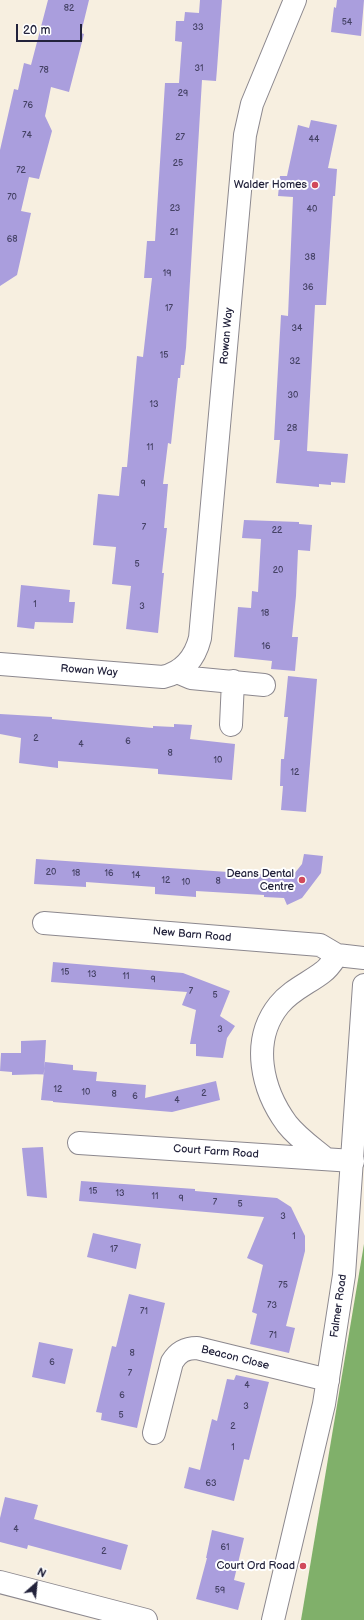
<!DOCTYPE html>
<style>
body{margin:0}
#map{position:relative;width:364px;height:1620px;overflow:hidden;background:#f7efe0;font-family:"Balsamiq Sans",sans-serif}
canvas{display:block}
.north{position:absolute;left:16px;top:1564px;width:40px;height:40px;-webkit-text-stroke:3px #fff;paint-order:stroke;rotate:27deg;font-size:11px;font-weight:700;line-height:16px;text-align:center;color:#22223b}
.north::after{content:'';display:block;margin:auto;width:14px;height:18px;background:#22223b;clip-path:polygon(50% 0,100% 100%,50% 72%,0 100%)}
.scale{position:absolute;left:16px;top:24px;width:66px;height:18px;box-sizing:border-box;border:2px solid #22223b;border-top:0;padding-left:5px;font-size:12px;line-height:14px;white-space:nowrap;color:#22223b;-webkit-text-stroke:3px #fff;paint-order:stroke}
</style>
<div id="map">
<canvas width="364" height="1620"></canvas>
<div class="north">N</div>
<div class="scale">20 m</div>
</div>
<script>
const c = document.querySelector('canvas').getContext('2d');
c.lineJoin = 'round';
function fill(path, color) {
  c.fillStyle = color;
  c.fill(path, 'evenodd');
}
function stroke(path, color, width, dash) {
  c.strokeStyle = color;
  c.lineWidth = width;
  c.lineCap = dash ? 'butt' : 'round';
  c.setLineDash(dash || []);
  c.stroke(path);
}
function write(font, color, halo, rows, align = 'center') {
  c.font = font + ' "Balsamiq Sans",sans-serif';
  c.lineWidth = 4;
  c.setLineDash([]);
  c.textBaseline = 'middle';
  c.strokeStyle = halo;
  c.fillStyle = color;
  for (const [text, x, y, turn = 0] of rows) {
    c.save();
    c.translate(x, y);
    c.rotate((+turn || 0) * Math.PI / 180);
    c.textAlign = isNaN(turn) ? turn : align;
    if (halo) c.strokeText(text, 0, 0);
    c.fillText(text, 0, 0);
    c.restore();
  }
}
fill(new Path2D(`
 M364,1244V1620H301Z`), '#80b06a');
fill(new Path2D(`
 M48,0H89L81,33L84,34L69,92L51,87L45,116L52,131L39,179L29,177L21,211L31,213L17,275L0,286V150L14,89L18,90L24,63L31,65Z
 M200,0H222L217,69L216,81L202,80L186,348L184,365H181L180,378H178L171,444L168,443L163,484H168L164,528H167L162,573H164L158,633L126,629L131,586L112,584L116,547L93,545L98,494L119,496L122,467H127L137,356L143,357L152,278H144L147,241H155L165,83H179L182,42L175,41L176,21H184L185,12L199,13Z
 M337,0H364L361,36L331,32L334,7L336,8Z
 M311,120L337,125L328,168L337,169L335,196H333L326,305H315L307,451L348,454L345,483L331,482V485L319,484V487L276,483L280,440H274L281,315L288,316L293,197L278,196L280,176H287L298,125L309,128Z
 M244,520L299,522V524L312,525L310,551L298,550L296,596L292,637H298L295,671L271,669L272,661L234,657L238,607L251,608L252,591L258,592L261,539L242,538Z
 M21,585L70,590L69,602H75L73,623L35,622L34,629L17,627Z
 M288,676L317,679L306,812L281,810L283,786H280L281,759H284L288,717H284Z
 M0,714L52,717V719L153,728V726L174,727V724L192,725L190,739L235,744L232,780L158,774V769L58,761V768L19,763L21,738L0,734Z
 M304,854L323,856L321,873L302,898L287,905L284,898L264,897V895L196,891V897L155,894V887L86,882V887L34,884L36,859L258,874L290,879L302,864Z
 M53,962L183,973L230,991L220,1016L235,1026L227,1038L223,1058L196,1056V1044H190L196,1010L182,1005L187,992L51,982Z
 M46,1040L44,1074L12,1075V1072L0,1071L1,1053H21V1041Z
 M45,1062L73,1065V1070L97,1072L96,1081L146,1085L145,1098L216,1081L220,1100L172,1112L53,1102V1101L41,1100Z
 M43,1147L47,1198L27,1196L22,1148Z
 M81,1181L195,1189V1191L277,1198L291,1207L305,1236V1251L286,1326L295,1328L289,1353L250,1344L257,1314L252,1312L263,1265L247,1258L264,1217L79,1201Z
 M93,1233L141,1244L136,1269L87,1257Z
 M129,1294L165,1303L137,1428L101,1420L102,1413L96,1412L112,1346L116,1347Z
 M39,1342L73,1349L65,1384L32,1377Z
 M236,1375L269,1382L249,1460L244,1459L234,1501L184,1488L189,1467L200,1470L212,1419L217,1421L227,1379L234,1380Z
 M5,1497L38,1505L34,1519L128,1545L121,1570L28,1545L27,1549L0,1542V1518Z
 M212,1530L244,1538L234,1580L245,1583L238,1610L196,1599L207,1558H206Z`), '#aa9edd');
const minor = new Path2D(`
 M0,664L163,677C184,672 195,658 200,638L245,135L252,104L295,0
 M177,672L191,678L264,685
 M231,725L233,681
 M44,923L320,945L337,955L364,958
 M79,1143L353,1161
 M326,1159C313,1148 298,1138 287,1124C262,1090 250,1041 279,1005C291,990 309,983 323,972C329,968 333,961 337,955
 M154,1433L172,1362C178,1352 185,1348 197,1348L328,1380
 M0,1582L146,1620`);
const major = new Path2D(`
 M273,1620L324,1404L344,1275L364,985`);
stroke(minor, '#8c888e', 24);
stroke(major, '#8c888e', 24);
stroke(minor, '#fff', 22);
stroke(major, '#fff', 22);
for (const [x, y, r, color] of [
 [315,185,4,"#d1495b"],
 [302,880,4,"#d1495b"],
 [303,1566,4,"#d1495b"]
]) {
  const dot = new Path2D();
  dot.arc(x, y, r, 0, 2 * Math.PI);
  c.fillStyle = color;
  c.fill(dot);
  stroke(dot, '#fff', 1.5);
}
write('9px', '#444164', null, [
 ["82",69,9],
 ["54",347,23],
 ["33",198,28],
 ["31",199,69],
 ["78",44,71],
 ["29",183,94],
 ["76",28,106],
 ["74",27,136],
 ["27",180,138],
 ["44",314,140],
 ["25",178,164],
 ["72",21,171],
 ["70",12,198],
 ["23",175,209],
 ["40",312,210],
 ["21",174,233],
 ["68",12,240],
 ["38",310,258],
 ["19",167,274],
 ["36",308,288],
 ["17",169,309],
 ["34",297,329],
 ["15",164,356],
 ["32",295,362],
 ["30",293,396],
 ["13",154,405],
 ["28",292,429],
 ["11",150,448],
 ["9",143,484],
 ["7",144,528],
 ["22",277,531],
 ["5",137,565],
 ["20",278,571],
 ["1",35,605],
 ["3",142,607],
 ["18",265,614],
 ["16",266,647],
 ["2",36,739],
 ["6",128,742],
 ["4",81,745],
 ["8",170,754],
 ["10",218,761],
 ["12",295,773],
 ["20",51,873],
 ["18",76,874],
 ["16",109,874],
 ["14",136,876],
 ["12",166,881],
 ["8",218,882],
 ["10",186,883],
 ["15",65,973],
 ["13",92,975],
 ["11",126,977],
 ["9",153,980],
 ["7",191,992],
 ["5",215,996],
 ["3",220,1030],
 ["12",58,1090],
 ["10",86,1093],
 ["2",204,1094],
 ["8",114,1095],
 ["6",135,1097],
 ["4",177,1101],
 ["15",93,1192],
 ["13",120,1194],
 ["11",155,1197],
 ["9",181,1199],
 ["7",215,1203],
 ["5",240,1205],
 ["3",283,1217],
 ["1",294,1237],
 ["17",114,1250],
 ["75",283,1286],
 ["73",272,1306],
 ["71",144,1312],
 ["71",273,1336],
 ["8",132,1354],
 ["6",52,1363],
 ["7",130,1374],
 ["4",247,1386],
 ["6",122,1396],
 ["3",246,1407],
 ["5",121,1416],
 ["2",233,1427],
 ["1",233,1448],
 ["63",211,1484],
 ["4",16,1530],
 ["61",225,1548],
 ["2",104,1552],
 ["59",220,1591]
]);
write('11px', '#22223b', '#fff', [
 ["Walder Homes",307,185],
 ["Deans Dental",294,874],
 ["Centre",294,887],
 ["Court Ord Road",295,1566]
], 'right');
write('11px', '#22223b', '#fff', [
 ["Rowan Way",227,336,-85],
 ["Rowan Way",89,671,4],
 ["New Barn Road",192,935,5],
 ["Court Farm Road",216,1152,4],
 ["Falmer Road",339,1306,-82],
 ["Beacon Close",235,1358,14]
]);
</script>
